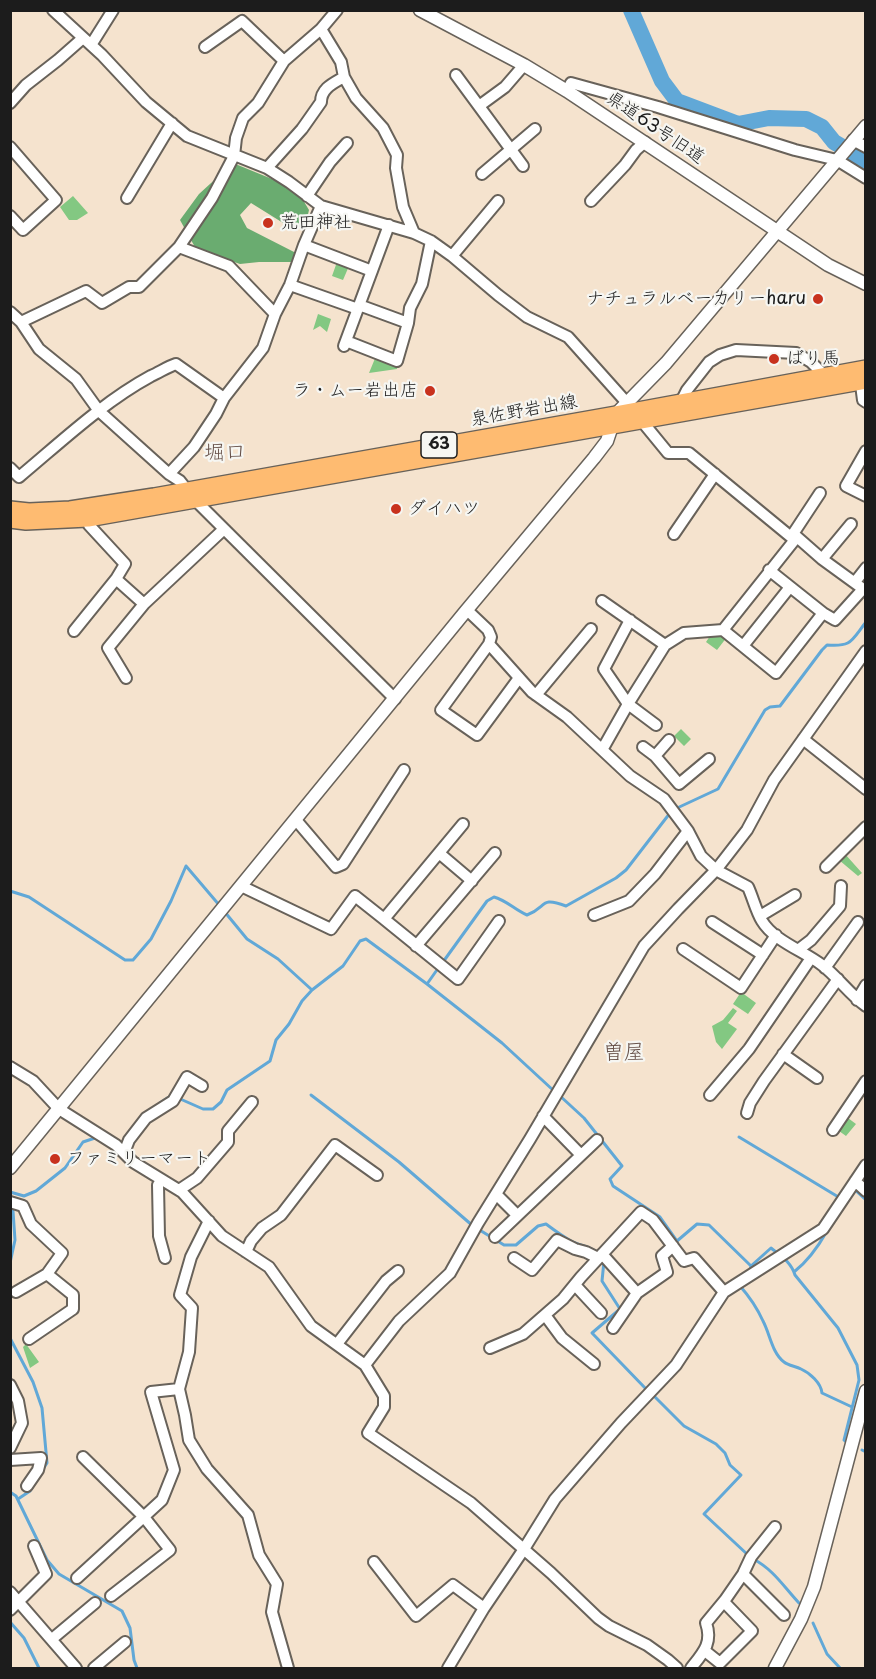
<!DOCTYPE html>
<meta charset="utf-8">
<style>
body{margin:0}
#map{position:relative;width:876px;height:1679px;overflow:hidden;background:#f5e3ce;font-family:"Playpen Sans",sans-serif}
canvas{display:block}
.frame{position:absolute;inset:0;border:12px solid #1c1c1c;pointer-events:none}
</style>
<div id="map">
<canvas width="876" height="1679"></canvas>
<div class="frame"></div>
</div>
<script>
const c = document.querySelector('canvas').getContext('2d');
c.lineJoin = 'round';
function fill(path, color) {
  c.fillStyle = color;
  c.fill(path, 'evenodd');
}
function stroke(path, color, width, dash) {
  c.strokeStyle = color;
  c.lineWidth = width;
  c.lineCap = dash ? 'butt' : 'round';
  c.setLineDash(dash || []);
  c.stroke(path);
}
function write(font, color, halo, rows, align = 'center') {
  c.font = font + ' "Playpen Sans","Klee One",sans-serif';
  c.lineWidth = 4.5;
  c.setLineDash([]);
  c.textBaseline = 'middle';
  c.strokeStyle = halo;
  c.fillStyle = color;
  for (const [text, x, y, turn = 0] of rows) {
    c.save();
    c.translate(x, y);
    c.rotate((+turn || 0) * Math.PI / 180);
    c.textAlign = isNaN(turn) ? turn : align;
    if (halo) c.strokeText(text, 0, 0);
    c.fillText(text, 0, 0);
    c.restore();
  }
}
fill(new Path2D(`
 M73,196L88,213L77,220H69L60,207Z
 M337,262L349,266L343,280L332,276Z
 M318,314L331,319L327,332L320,326L313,330Z
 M376,356L398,364L397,369L369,373Z
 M712,633H720L727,637L717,650L706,642Z
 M681,729L691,739L684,746L674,736Z
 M845,854L862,873L858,876L839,860Z
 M741,992L756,1003L748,1014L733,1004Z
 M733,1008L737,1011L728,1023L737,1029L722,1049L716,1042L712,1026L723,1020Z
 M848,1118L856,1124L846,1136L839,1131Z
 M26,1344L39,1362L30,1368L23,1347Z`), '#83c882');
fill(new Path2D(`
 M233,163L272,179L300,195L309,210L305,227L288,226L251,203L240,215L247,228L296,253L293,262H259L240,264L196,249L180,220L199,194Z`), '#6aac70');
stroke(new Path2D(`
 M675,809L718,789L765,710L770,707L780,706L822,650L827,645C852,647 851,641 866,622
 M10,891L29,897L125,960H133L151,939L171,901L186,866L220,906
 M224,911L247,939L278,959L312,990
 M443,962L487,901L494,897C506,900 515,910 527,915C548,907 539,896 566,906L616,878L626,870L670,813
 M427,984L502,1043L554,1091
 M311,1095L399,1162L473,1226
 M559,1095L584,1118L622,1166L610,1179L613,1186L660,1217L677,1241L697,1224L709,1225L751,1266L750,1271
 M178,1098L203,1109H213L221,1102L227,1090L270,1061L276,1040L289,1024L302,1001L312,990L343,966L360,941L366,939L427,984L439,967
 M160,1103L169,1097H172
 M739,1137L840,1198
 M854,1189L866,1200
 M10,1192L24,1196L36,1191L65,1168L83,1142L95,1138L101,1141
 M478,1229L504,1245H516L538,1226L546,1224C554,1230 562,1236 571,1241C580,1246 590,1246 598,1253
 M604,1261L602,1281L620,1309L592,1333L647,1390
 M10,1263L15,1240L13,1211
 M751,1266L771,1248C781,1256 791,1262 795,1275L838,1328L857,1365L859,1380L844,1440L845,1441
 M794,1272C808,1261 818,1247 827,1231
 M742,1284L740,1286C748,1295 758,1310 763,1321C770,1334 772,1353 784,1362C789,1366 796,1366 801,1369C810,1373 821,1383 822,1393L852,1407
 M10,1338L33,1382L42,1408L47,1463L43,1469
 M652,1394L684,1426L716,1444L725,1453L730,1465L741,1475L704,1514L748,1555
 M862,1450L866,1452
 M10,1492L16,1496L47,1560L59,1574L122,1611L130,1628L134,1660L137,1668
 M18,1499L30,1491L32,1488
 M753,1559C773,1569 784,1587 799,1603
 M10,1622L24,1638L39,1668
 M813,1623L827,1654L840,1668`), '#61a8d7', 3);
stroke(new Path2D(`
 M631,10L662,81L677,101L738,124L769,118L806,119L822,127L834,142L866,161`), '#61a8d7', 16);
const minor = new Path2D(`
 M53,10L102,55L146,102L187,136L267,168L289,182L321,206L414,233L431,241L452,256L498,295L527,317L568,337L627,403L668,453H689L791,537H797L822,559L866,591
 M321,29L341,62L344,77L356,98L383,128L397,155L396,168L403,207L414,233
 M91,45L113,10
 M205,47L242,21L284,61
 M456,75L523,166
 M567,91L571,83L658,107L795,150L837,160L866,178
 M10,103L26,85L58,60L83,38
 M479,106L505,87L524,65
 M853,140L866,147
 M10,147L56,200L23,230L10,216
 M267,168L302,129L321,102C321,88 334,83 344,77
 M482,174L535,129
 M307,196L330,162L347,143
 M127,198L172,123
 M591,201L625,165L636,150L645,142
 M304,245L372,271
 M179,247L229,266L275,314
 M452,256L498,201
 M290,285L358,309
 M359,305L408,323
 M10,312L21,322L39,349L76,379L99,411L169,474L180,481L195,500L395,699
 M21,322L86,291L102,303L129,287H139L179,247L212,198L234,156L236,138L243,118L258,103L284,61L321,29L337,10
 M346,341L397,361L408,323L410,308L422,284L431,241
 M344,346L389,225
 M860,377L863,400L866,402
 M681,402L687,390L709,362L720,355L736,350L796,353L811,362L825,376
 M866,451L846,486L866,496
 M10,468L19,477C61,442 103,402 151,376C160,372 167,367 176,364L224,398
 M169,474L194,447L216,414L224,398L263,348L275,314L290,285L304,245L321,206
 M88,519L89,525L125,564L116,579
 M674,534L715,474
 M791,537L820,493
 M822,559L851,524
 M855,582L866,568
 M602,601L665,645
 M467,610L488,630L491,637L489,644L532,692L567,717L630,776L664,799L688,831L701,856L716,870L748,887C753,898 756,911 762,921C774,941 804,951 822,965C838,977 849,994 866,1006
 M823,613L835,620L863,589
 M630,620L604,669L628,704L656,725
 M723,630L776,673L823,613L769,570
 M74,631L116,579L144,604
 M489,644L441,710L477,735L519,678
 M743,646L790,587
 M126,678L108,648L144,604L224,529
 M536,695L591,629
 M803,739L866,789
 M643,747L655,756L679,784L709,759
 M602,750L628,704L665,645L684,633L723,630L797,537
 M655,756L669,740
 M296,820L336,867L343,864L404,770
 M439,853L472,881
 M826,867L866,827
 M241,886L331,929L355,896L384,919L463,824
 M594,915L629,901L655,874L688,831
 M760,916L795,895
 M384,919L458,979L499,921
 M712,922L763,955
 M416,946L495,853
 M683,949L741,988L776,935
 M798,950L811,940L840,906L841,886
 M825,968L858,922
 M857,1000L866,985
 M783,1054L817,1078
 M10,1067L33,1081L59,1109L116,1145L133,1162L182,1192L222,1236L269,1267L311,1326L365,1365L384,1396V1407L368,1433L471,1503L551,1573L598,1618L609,1626L647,1645L668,1660L677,1668
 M710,1095L749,1049L811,958
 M747,1113L750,1103L764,1081L838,979
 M543,1116L581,1155
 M833,1130L866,1081
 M124,1153L129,1140L146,1118L173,1101L187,1077L202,1086
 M161,1180L158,1185L159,1236L165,1258
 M855,1181L866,1191
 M179,1190L197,1178L228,1142V1131L252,1102
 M496,1194L517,1215
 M10,1202L23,1206L31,1224L62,1253L47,1274L16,1292
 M209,1221L191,1257L180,1295L192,1308L189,1352L179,1389L185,1415L189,1440L207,1469L248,1515L259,1555L277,1584L272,1612L288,1668
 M495,1237L597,1140
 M246,1252L251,1241L262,1228L281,1215L335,1145L377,1175
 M602,1254L637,1293L667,1272L662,1256L673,1246
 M514,1258L532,1270L557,1240L575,1249L586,1252L598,1258
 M575,1285L601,1313
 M545,1315L562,1338L594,1364
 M613,1328L637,1293
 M29,1339L73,1309V1295L47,1274
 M337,1344L386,1281L398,1271
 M490,1348L523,1334L563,1299L581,1277L641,1212L653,1220L684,1261L694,1258L724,1292
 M365,1365L399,1321L450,1273L478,1223L530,1139L644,946L678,909L716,870L747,830L774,780L866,651
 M10,1385L18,1401L22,1423L10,1448
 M83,1457L144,1517L170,1550L111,1596
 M10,1460L41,1458L38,1470L27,1486
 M374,1562L416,1616L453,1585L484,1608
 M743,1574L784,1615
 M77,1578L162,1500L174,1470L151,1392L179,1389
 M10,1592L76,1668
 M10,1610L46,1574L34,1546
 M52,1639L95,1603
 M705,1651L720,1663L752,1631L724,1602
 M94,1668L125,1642
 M448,1668L484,1608L524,1549L555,1499L621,1423L676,1365L724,1292L823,1229L866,1165
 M691,1668C703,1653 713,1643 706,1623L725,1600L743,1574L751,1557L775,1527`);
const tertiary = new Path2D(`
 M420,10L524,65L567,91L828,265L866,284
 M10,1168L465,612L594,458L607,441L616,414L666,363L866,126
 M775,1668L801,1619L814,1587L866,1391`);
const primary = new Path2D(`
 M10,509L29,511L70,509L154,496L616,414L866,368
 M10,520L26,522L88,519L866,381`);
stroke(minor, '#68625a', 14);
stroke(tertiary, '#68625a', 15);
stroke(primary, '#68625a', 18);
stroke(minor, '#fff', 10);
stroke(tertiary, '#fff', 12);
stroke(primary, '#febb71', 15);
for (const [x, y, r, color] of [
 [268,223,6,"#c8321e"],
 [818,299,6,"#c8321e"],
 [774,359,6,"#c8321e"],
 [430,391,6,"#c8321e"],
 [396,509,6,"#c8321e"],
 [55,1159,6,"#c8321e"]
]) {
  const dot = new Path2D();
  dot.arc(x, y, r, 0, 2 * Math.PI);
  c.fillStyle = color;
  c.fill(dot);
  stroke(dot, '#f6f6f2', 2);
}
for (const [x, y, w] of [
 [439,445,36]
]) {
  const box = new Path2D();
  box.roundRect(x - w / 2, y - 13, w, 26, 4.5);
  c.fillStyle = '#f6f6f2';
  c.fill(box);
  stroke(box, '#1c1c1c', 1.5);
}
write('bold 16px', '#1c1c1c', null, [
 ["63",439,445]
]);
write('18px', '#1c1c1c', '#f6f6f2', [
 ["県道63号旧道",655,128,34],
 ["泉佐野岩出線",524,411,-10]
]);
write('18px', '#1c1c1c', '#f6f6f2', [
 ["荒田神社",280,223],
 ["ナチュラルベーカリーharu",806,299,"right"],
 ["ばり馬",786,359],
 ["ラ・ムー岩出店",418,391,"right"],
 ["ダイハツ",408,509],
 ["ファミリーマート",67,1159]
], 'left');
write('21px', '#675149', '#f6f6f2', [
 ["堀口",225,453],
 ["曽屋",624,1053]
]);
</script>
